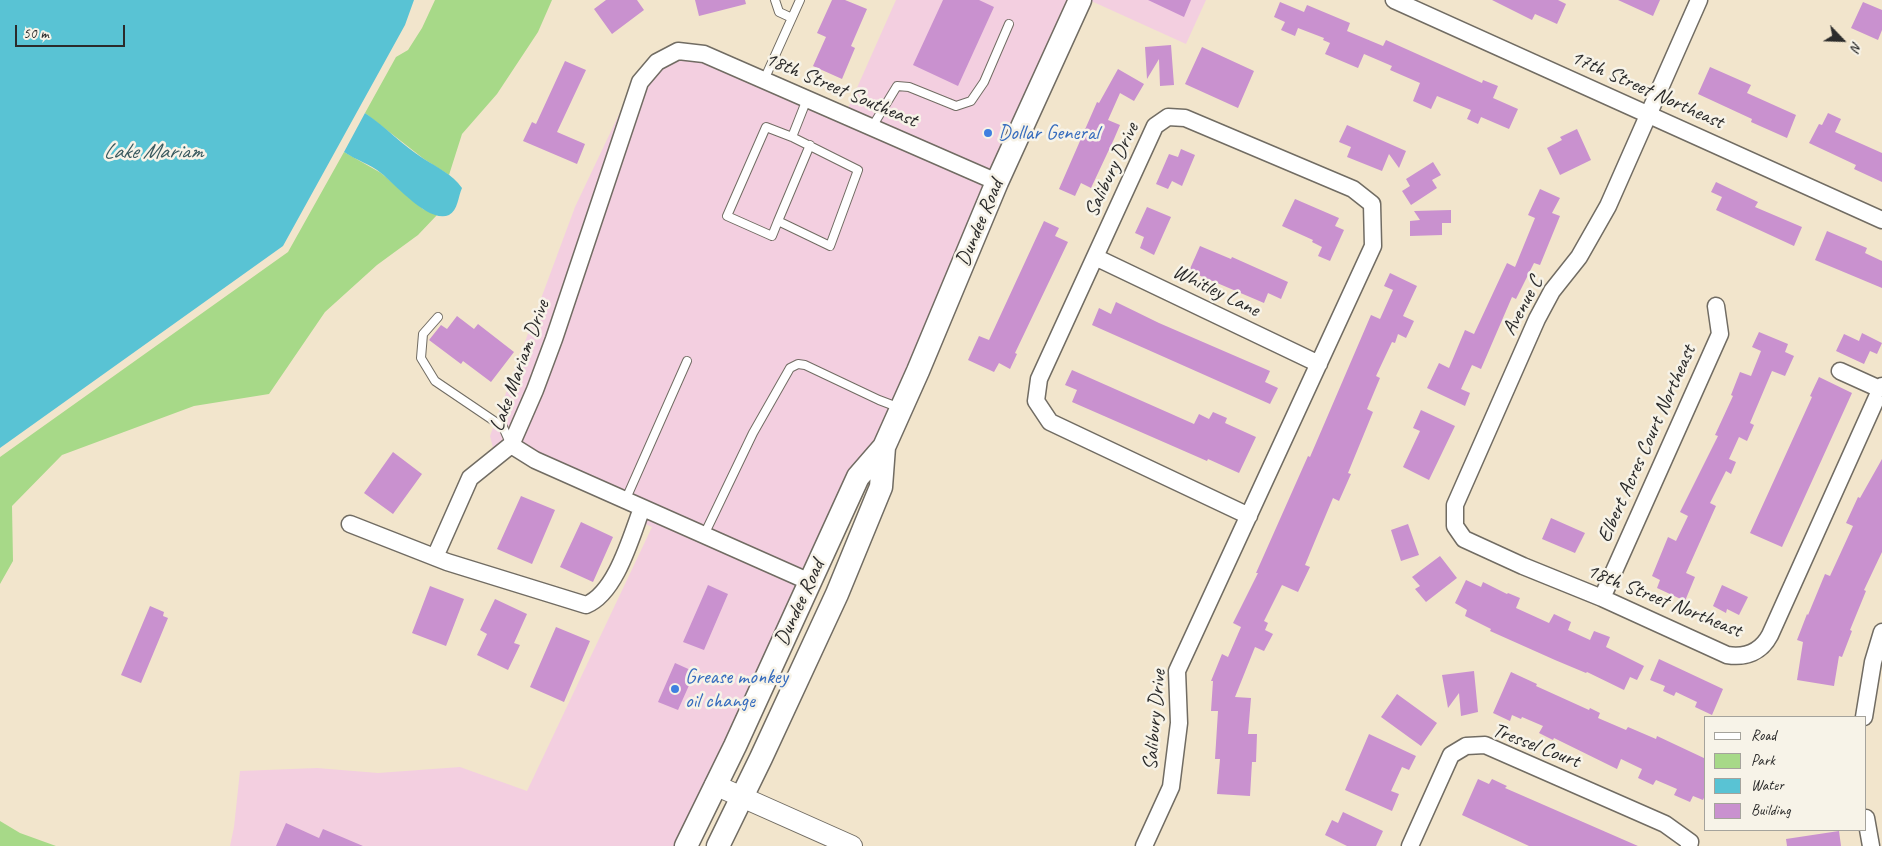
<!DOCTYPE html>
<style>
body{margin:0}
#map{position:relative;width:1882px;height:846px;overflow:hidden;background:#f2e5cc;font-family:Caveat,sans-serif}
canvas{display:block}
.legend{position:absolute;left:1704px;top:716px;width:162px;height:115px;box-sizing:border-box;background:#f7f3e8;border:1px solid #a5a39c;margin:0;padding:6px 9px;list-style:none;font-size:15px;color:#2b2b2b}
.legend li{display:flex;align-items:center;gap:10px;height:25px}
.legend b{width:25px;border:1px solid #a5a39c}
.north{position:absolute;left:1817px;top:15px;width:50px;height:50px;-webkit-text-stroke:4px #f7f3e8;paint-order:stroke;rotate:114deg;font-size:14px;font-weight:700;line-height:20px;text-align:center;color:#2b2b2b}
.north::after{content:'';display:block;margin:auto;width:18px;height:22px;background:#2b2b2b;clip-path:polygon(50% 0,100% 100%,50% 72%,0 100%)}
.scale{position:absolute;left:15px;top:25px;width:110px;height:22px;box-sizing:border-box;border:2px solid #2b2b2b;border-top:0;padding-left:6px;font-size:15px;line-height:18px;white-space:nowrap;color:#2b2b2b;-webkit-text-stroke:4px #f7f3e8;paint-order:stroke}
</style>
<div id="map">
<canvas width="1882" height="846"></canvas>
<ul class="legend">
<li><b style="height:6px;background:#fff"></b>Road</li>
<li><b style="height:14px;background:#a7d988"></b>Park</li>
<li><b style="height:14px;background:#59c3d4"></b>Water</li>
<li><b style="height:14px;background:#c991cf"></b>Building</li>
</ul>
<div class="north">N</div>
<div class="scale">50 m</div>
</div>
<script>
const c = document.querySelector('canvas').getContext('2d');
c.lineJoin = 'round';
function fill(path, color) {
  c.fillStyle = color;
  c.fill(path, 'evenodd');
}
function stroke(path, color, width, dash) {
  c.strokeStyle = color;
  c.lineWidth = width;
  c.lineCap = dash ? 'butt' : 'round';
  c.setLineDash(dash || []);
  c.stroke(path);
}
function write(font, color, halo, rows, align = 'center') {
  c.font = font + ' Caveat,sans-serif';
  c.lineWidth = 5;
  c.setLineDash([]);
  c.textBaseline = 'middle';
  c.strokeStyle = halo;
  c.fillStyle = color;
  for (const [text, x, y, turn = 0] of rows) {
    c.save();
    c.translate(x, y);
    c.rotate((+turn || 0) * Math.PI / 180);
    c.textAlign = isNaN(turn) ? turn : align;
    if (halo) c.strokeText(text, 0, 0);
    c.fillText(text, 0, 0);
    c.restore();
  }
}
fill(new Path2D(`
 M896,0H1071L992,171L848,108Z
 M1089,0H1206L1186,44Z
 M680,59L703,62L986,185L878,439L806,571L538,454L521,442L543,393L562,342L647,86L663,68Z
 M622,108L546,336L527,387L503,440L493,448L490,436L575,207Z
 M647,518L800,585L676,846H230L234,827L240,771L317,768L378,773L460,767L527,791L652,527L645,524Z`), '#f3cfe0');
fill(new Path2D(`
 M435,0H552L538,32L497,94L462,134L449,175L424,159L365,113L396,57L408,50L422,28Z
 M344,152L381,173L423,209L437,215L418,235L377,265L325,312L269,394L194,406L62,455L12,506L13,561L0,584V457L288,252Z
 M0,821L20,833L56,846H0Z`), '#a7d988');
fill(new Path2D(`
 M0,0H414L405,25L283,246L0,448Z
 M365,113C386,127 403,146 424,159C438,168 452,174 462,188C458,197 458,210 449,215C429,224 395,184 381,173C370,164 356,160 344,152Z`), '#59c3d4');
fill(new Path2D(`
 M606,0H637L644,10L612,34L594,9Z
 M695,0H745L746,4L699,16Z
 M832,0H845L867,9L851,46L855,48L842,79L813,66L826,37L817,33Z
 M943,0H979L994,7L958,86L913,65Z
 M1148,0H1191L1184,17Z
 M1492,0H1558L1566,4L1557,24L1535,14L1532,20Z
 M1618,0H1660L1653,16Z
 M1280,2L1304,12L1307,5L1350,23L1347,31L1383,46L1386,40L1482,83L1483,80L1498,86L1493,98L1518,109L1509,129L1481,117L1478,124L1467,119L1471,110L1437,96L1431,109L1413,101L1420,83L1390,70L1392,66L1364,54L1358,68L1325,54L1330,43L1323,40L1324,38L1298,28L1295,36L1281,30L1285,22L1274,17Z
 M1863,2L1882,10V30L1878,40L1851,28Z
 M1171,45L1174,85L1160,86L1159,59L1147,79L1145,47Z
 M1202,47L1254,71L1238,108L1185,84Z
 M565,61L586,70L557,132L585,144L577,164L523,141L532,122L536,124Z
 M1710,67L1751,85L1747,93L1796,115L1787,138L1751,122L1752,119L1698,94Z
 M1118,69L1144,84L1134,101L1120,93L1108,120L1120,125L1114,139L1091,188L1081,183L1075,196L1059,189L1097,102L1099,103Z
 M1828,113L1841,119L1835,132L1882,153V182L1854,169L1856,165L1809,143L1819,124L1822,125Z
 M1347,125L1406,151L1399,168L1389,154L1382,171L1347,157L1351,147L1339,142Z
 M1577,129L1591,160L1560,175L1547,148L1562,140L1560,137Z
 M1181,149L1195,155L1182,186L1172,181L1168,189L1156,184L1169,154L1178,157Z
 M1433,162L1441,175L1432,180L1437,188L1411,205L1402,191L1410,186L1406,179Z
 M1716,182L1758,202L1755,207L1802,227L1794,246L1716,210L1722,197L1711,192Z
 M1540,189L1560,198L1552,213L1560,216L1540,265L1534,263L1516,299L1512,297L1481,369L1472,365L1461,389L1470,393L1465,406L1427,388L1439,363L1449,368L1465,330L1474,334L1507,263L1515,267L1535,218L1528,215Z
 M1295,199L1339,218L1335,226L1344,230L1330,261L1318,256L1322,247L1312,242L1313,240L1282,226Z
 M1147,207L1171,217L1154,255L1140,248L1144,237L1135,233Z
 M1451,210V223H1442V235L1410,236V221L1420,220L1414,211Z
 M1044,221L1059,228L1055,236L1068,242L1015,353L1017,354L1010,369L999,363L994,372L968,360L979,336L989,340Z
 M1827,231L1867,248L1865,253L1882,261V288L1815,260Z
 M1200,246L1231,259L1232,257L1288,282L1281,299L1268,293L1264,303L1189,271Z
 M1390,273L1417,286L1403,316L1414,321L1406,338L1398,334L1395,343L1392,342L1376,376L1380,378L1367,409L1373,412L1348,473L1351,474L1339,501L1333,498L1317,536L1305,565L1310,567L1298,592L1282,585L1264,621L1268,623L1265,630L1273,634L1264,651L1255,647L1235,697L1251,698L1248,734H1257L1256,762H1252L1250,796L1217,794L1220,759H1215L1218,711H1211L1213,681H1211L1222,654L1228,657L1241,627L1233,623L1258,573H1256L1308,456L1310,457L1371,315L1380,319L1393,290L1384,286Z
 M1116,302L1159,323L1270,371L1265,382L1278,388L1270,404L1092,325L1099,308L1111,314Z
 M457,316L474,329L478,324L514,352L491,382L463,361L461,364L429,340L441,325L447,329Z
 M1759,332L1788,344L1785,352L1794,356L1785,376L1772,371L1750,423L1754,425L1747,441L1739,437L1729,459L1736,462L1731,474L1726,471L1710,503L1716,506L1686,573L1695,577L1685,601L1657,588L1660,580L1652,576L1668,537L1676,541L1688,516L1680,512L1718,436L1715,435L1733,396L1731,395L1740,372L1751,376L1761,351L1752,347Z
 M1862,333L1882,343L1877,354L1870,351L1864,364L1836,351L1844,334L1859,341Z
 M1072,370L1194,424L1199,414L1209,419L1213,412L1227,418L1225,423L1256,437L1239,473L1208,459L1207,461L1072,402L1077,390L1065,385Z
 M1819,377L1852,393L1782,547L1750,533L1812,397L1810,396Z
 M1421,410L1455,426L1429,480L1403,467L1420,431L1413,428Z
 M393,452L422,474L393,514L364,493Z
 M1882,459V552L1864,590L1866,591L1850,630L1852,631L1842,657L1839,656L1834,686L1797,680L1803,642L1797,640L1807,614L1808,615L1825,574L1830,576L1853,526L1846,523L1858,497L1860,498Z
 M521,496L555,510L532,564L497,549Z
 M1551,518L1585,533L1575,553L1542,539Z
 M581,522L613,537L593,582L560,567Z
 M1408,524L1419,555L1401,561L1391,530Z
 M1440,556L1457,578L1426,602L1415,589L1420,586L1412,577Z
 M1466,580L1481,587L1483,582L1507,594L1508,593L1520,598L1516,608L1549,623L1554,614L1571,622L1568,630L1590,640L1594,631L1610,637L1606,647L1644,666L1637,680L1630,677L1624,690L1587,672L1586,673L1555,660L1490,631L1491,629L1465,616L1467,610L1455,603Z
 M708,585L728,594L704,650L683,642Z
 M1722,585L1748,597L1739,615L1727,609L1726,613L1713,606Z
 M430,586L464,599L446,646L412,633Z
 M495,599L527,614L514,643L520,645L508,670L477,655L487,634L480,630Z
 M150,606L164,612L163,616L168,618L141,683L121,675Z
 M556,627L590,641L564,702L530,687Z
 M1659,659L1723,689L1712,715L1695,707L1697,702L1676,692L1674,696L1663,691L1665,686L1650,680Z
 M675,663L695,672L678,710L658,702Z
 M1474,671L1478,712L1461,716L1459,693L1448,708L1442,675Z
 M1511,672L1537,684L1536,686L1589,710L1590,708L1600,713L1598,718L1626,730L1628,727L1656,739L1657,736L1706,759V793L1703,800L1693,796L1690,802L1674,795L1677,789L1656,780L1653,785L1638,778L1642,769L1621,759L1617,769L1554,738L1553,740L1539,733L1543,726L1522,717L1521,719L1512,715L1510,721L1493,713Z
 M1397,694L1437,723L1421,746L1381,717Z
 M1369,734L1416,756L1409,770L1402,767L1391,791L1399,794L1392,811L1345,790Z
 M1478,779L1489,784L1492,779L1507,786L1505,788L1638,846H1529L1462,815Z
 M1343,812L1383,831L1376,846H1347L1325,835L1332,820L1338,823Z
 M286,823L319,838L323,829L363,846H276Z
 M1839,831L1841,846H1787L1786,839Z`), '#c991cf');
const service = new Path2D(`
 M775,0L779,12L792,18
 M764,80L800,0
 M872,127L897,86L909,87L956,106L971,101L984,82L1009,24
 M792,137L858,170L830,246L778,221L772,236L727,216L766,127L792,137L807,99
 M778,221L810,145
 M438,317L423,334L421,358L435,381L503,427L510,443
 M625,501L687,361
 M704,535L753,433L790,368L798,364L805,365L879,400L900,408`);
const minor = new Path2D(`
 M1394,0L1882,220
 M1699,0L1608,206L1579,257L1552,291L1537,319L1455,505V526L1464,539L1523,566L1602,598L1727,655C1746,658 1761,652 1770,635L1882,386
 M1095,257L1319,364
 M1840,371L1880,389
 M511,445L535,460L810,582
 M350,524L447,562L586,605C616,593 631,537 642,508
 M435,557L470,478L511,445L535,390L554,339L640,82L657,62L678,51L704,54L997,182
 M1602,598L1720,334L1716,306
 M1864,717L1873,662L1882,632
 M1866,818L1871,846
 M1144,846L1171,787L1179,723L1177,671L1373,246L1372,204L1353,189L1185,118L1168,117L1155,126L1039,379L1036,401L1050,422L1249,516
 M1410,846L1451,755L1466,746L1485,745L1665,824L1690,842L1689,846`);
const tertiary = new Path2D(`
 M715,785L852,846`);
const secondary = new Path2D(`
 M686,846L735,746L858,477L884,447L918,371L997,182L1080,0
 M718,846L761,758L837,594L881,487L884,447`);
stroke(service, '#716c63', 10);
stroke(minor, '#716c63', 19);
stroke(tertiary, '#716c63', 22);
stroke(secondary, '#716c63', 25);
stroke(service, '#fff', 8);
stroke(minor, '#fff', 16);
stroke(tertiary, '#fff', 20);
stroke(secondary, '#fff', 22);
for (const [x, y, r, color] of [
 [988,133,5,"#3f7fe0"],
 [675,689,5,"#3f7fe0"]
]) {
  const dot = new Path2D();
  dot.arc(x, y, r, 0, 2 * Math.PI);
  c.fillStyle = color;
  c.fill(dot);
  stroke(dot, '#f7f3e8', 2);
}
write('21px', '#2b2b2b', '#f7f3e8', [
 ["18th Street Southeast",841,90,23],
 ["17th Street Northeast",1647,90,24],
 ["Salibury Drive",1112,170,-65],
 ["Dundee Road",980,223,-67],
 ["Whitley Lane",1216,291,26],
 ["Avenue C",1523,306,-62],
 ["Lake Mariam Drive",520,366,-70],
 ["Elbert Acres Court Northeast",1647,444,-66],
 ["18th Street Northeast",1664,601,22],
 ["Dundee Road",800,603,-65],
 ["Salibury Drive",1155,720,-85],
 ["Tressel Court",1536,746,21]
]);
write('21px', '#366cbe', '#f7f3e8', [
 ["Dollar General",998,133],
 ["Grease monkey",685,677],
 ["oil change",685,701]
], 'left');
write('italic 22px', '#39595e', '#f7f3e8', [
 ["Lake Mariam",153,152]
]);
</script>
